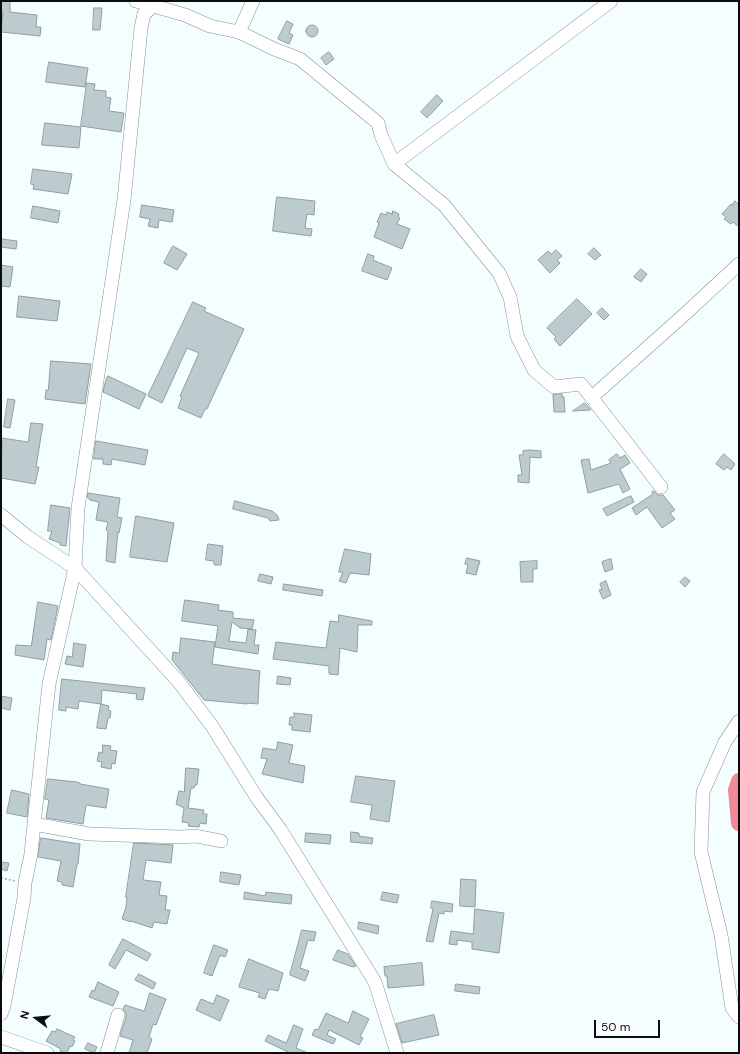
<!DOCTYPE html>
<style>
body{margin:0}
#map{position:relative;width:740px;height:1054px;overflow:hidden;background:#f4feff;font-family:"DM Sans",sans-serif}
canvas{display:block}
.frame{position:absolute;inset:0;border:2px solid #080d0d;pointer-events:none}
.north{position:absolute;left:16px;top:998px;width:40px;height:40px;-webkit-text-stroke:3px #fff;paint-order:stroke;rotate:286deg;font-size:11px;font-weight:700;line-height:16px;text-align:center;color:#080d0d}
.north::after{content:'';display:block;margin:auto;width:14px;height:18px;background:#080d0d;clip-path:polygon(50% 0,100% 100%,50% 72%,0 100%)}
.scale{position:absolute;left:594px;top:1020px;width:66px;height:18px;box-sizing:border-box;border:2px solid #080d0d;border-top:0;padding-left:5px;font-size:12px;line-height:14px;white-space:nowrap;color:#080d0d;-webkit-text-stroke:3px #fff;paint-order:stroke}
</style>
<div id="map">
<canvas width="740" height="1054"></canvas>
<div class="frame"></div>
<div class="north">N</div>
<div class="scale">50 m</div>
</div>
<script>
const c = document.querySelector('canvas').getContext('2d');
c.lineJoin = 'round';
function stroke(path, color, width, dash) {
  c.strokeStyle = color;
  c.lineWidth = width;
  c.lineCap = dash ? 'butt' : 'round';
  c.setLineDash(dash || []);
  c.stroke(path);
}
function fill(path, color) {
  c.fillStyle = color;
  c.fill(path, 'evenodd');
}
stroke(new Path2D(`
 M739,781L736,790L739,823`), '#f08a9a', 16);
const building = new Path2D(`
 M1,1H10V12L37,15L36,27H41L40,36L1,32L3,11H1Z
 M94,8H102L100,30H93Z
 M287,21L293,24L289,33L293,35L289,44L278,39Z
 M306 31a6 6 0 1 1 12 0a6 6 0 1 1-12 0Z
 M329,52L334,59L326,65L321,58Z
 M49,62L88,68L85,87L46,82Z
 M87,83L95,84L94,90L106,91V97L111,98L109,111L124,113L121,132L81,126Z
 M437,95L443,101L427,118L421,112Z
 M45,123L81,127L79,148L42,145Z
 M33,169L72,174L68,194L33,189L34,185L31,184Z
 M277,197L315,201L314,215L307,214L305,228L312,229L311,236L273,231Z
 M735,201L739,205V227L733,222L731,224L724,219L726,217L722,214L731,204L732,205Z
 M142,205L174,210L172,222L159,220L158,228L148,226L150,219L140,217Z
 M33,206L60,211L58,223L31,218Z
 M393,211L399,214L398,217L400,218L397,224L410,229L402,249L374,237L379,223L377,222L381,213L386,215L387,212L392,214Z
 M2,239L17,241L16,249L1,247Z
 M173,246L187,254L177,270L164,263Z
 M594,248L601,255L595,260L588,254Z
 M556,250L562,256L557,260L560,263L550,273L538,260L548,251L551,254Z
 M368,254L374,256L373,260L392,268L387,280L362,271Z
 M1,265L13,267L10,287L1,286Z
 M641,269L647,274L641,282L634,277Z
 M19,296L60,301L57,321L17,317Z
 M577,299L592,314L560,346L554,339L556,337L547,328Z
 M193,302L206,308L204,311L244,329L207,409H205L201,418L178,408L182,397L180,396L199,353L187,348L162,403L148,396Z
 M602,308L609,315L604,320L597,313Z
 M51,361L91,364L85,404L45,399L46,390H48Z
 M108,376L146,394L139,409L103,392L105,383Z
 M562,394V397H564L565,412H554L553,395Z
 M8,399L15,400L10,428L4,427Z
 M585,403L591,410L573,411Z
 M31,423L43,424L36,467H39L35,484L1,478L2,438L28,442Z
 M96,441L148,450L145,465L112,459L111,465L103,464V459H94Z
 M530,450L541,451V458L530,457L529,483L518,482V475H522L519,455H523V451Z
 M617,454L620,458L625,455L630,463L620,469L630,489L623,493L619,484L588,493L581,460L589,459L591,470L611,463L609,460Z
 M724,454L735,464L731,470L727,467L724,470L716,464Z
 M654,491L658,495H663L675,510L670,513L675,519L662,528L647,507L636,515L632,508L653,494L652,492Z
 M88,493L120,498L117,517L122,518L119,533L118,532L115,563L106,561L108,531L106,530L108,522L96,520L99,502L90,500L88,498Z
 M631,496L634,502L607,516L603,509Z
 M235,501L272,511L277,515L279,520L270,521L268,518L233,509Z
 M51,505L70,508L66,546L60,545V543L49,539L52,531H48Z
 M136,516L174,523L167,562L130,557Z
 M208,544L223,546L221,565H214V561L206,560Z
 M345,549L371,554L369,575L350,573L346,583L339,581L343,572H339Z
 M467,558L480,561L476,575L466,573L468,565L465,564Z
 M611,559L613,569L605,572L602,562Z
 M537,561V569H533V582H521L520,562Z
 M260,574L273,577L271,584L258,581Z
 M685,577L690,581L685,587L680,582Z
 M606,581L611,595L603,599L599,590L602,589L600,584Z
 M284,584L323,590L322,596L283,590Z
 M185,600L219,605L218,610L233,612V618L254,620L252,629L240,628L232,622L229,641L246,643L248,629L256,630L254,645H259L258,654L215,647L218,626L182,621Z
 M38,602L58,606L51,640L47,639L44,660L15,655L16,645L31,646Z
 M339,615L372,621V625H358L357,652L340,648L338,675L329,674V666L273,659L276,642L326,648L330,621L338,622Z
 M181,638L215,642L212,664L260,671L259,682L258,704L247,703V704L204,700L172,660L173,652L179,653Z
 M74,643L86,645L83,667L65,664L67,656L72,657Z
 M278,676L291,678L290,685L277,684Z
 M62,679L145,688L143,700L136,699L137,694L102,690L101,704L79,701L78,709L66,707V711L59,710Z
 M1,696L12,698L10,710L1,708Z
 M101,704L109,706L108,710L111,711L110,718H108L106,729L97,728Z
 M294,713L312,715L310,732L292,730V725H289L290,717H294Z
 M278,742L293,745L289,763L305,766L303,783L262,774L267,759L261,758L263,748L276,750Z
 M103,745L111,746L110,750L117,751L115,764L112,763L111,769L101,767L102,762L97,761L99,752L102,753Z
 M186,768L199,769L197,785H195L194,788H191L188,808L204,810L203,814H207L206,824L200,823L199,827L188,826L189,823L182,822L184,808L176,804L179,791L184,792Z
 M356,776L395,781L389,822L370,819L372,805L351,802Z
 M48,779L77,782L80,783V784L109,789L106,808L86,805L83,824L46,818L49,800L45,799Z
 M12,790L29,794L27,817L7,813Z
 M351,832L359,833V836L373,838L372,844L351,842Z
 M306,833L331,835L330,844L305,842Z
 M41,838L80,844L78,864H77L73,887L62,885V882L57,881L61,861L38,857Z
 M134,843L173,845L171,863L146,860L143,880L161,882L159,895L167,896L165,910H170L167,924L154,922L152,928L131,921V922L122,919L126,907L127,897H126Z
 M1,862L9,863L7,871L1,869Z
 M221,872L241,875L239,885L220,882Z
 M461,879L476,880L475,907L460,906Z
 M245,892L265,896L266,892L292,895L291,904L244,899Z
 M383,892L399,895L397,903L381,900Z
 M432,901L453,904L452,912L444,911V914L439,913L433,942L426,941L433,909L431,908Z
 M475,909L504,913L499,953L472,949V942L457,940V945L449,944L451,931L473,934Z
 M359,922L379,926L378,934L358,929Z
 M302,930L316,932L314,941L308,940L300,968L309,971L305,981L290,975Z
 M123,939L151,954L147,961L126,950L115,969L109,965Z
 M214,945L228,950L225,957L220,955L212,976L204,973Z
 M338,950L348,954L356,966L353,967L333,960Z
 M249,959L283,973L278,991L269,989L265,999L258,997L260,993L239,987Z
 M422,963L424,985L388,988L387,976H385L384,967Z
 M139,974L156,983L153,989L135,980Z
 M98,982L119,992L113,1006L89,997L92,990L94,991Z
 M456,984L480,987L479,994L455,991Z
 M150,993L166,999L156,1025L153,1024L149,1037L152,1039L147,1053H129L133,1040L120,1036L126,1017V1013L123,1009L125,1005L144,1011Z
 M217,995L229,1000L220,1021L196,1010L201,999L213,1004Z
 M353,1011L369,1019L360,1037L363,1038L359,1045L329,1030L327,1035L336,1039L333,1044L312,1035L315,1029L318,1030L326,1013L348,1023Z
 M434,1015L439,1035L402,1043L396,1024Z
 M294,1025L303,1029L296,1048L308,1053H290L265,1041L268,1035L286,1043Z
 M57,1029L75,1037L73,1040L75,1041L72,1047L70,1046L67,1053L60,1051L61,1049L46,1041L52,1031L55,1032Z
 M88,1043L97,1047L94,1053L85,1049Z`);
fill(building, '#bcccce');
stroke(building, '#8f9ea0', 1);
const minor = new Path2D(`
 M136,1L185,15L210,26L239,32L274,49L300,59L378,123L381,135L394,164L444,205L499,273L510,297L517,336L534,370L554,387L581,384L661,487
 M239,32L253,1
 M394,164L611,1
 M592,397L685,314L739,264
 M1,515L28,537L75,568L178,681L212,726L257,798L280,829L375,982L397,1053
 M739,721L725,742L703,792L701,852L721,935L732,1008L739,1017
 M34,824L89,834L180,837L196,836L221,841
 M1,1014L4,1006L24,898L25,883L31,854L34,824L49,684L75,568L78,508L124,200L141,28L144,14L154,5L156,1
 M1,1037L47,1053
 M107,1053L118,1015`);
stroke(minor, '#839294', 14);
stroke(new Path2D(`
 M1,878L15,881`), '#a5aeae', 1.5, [2, 2]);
stroke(minor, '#fff', 13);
</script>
